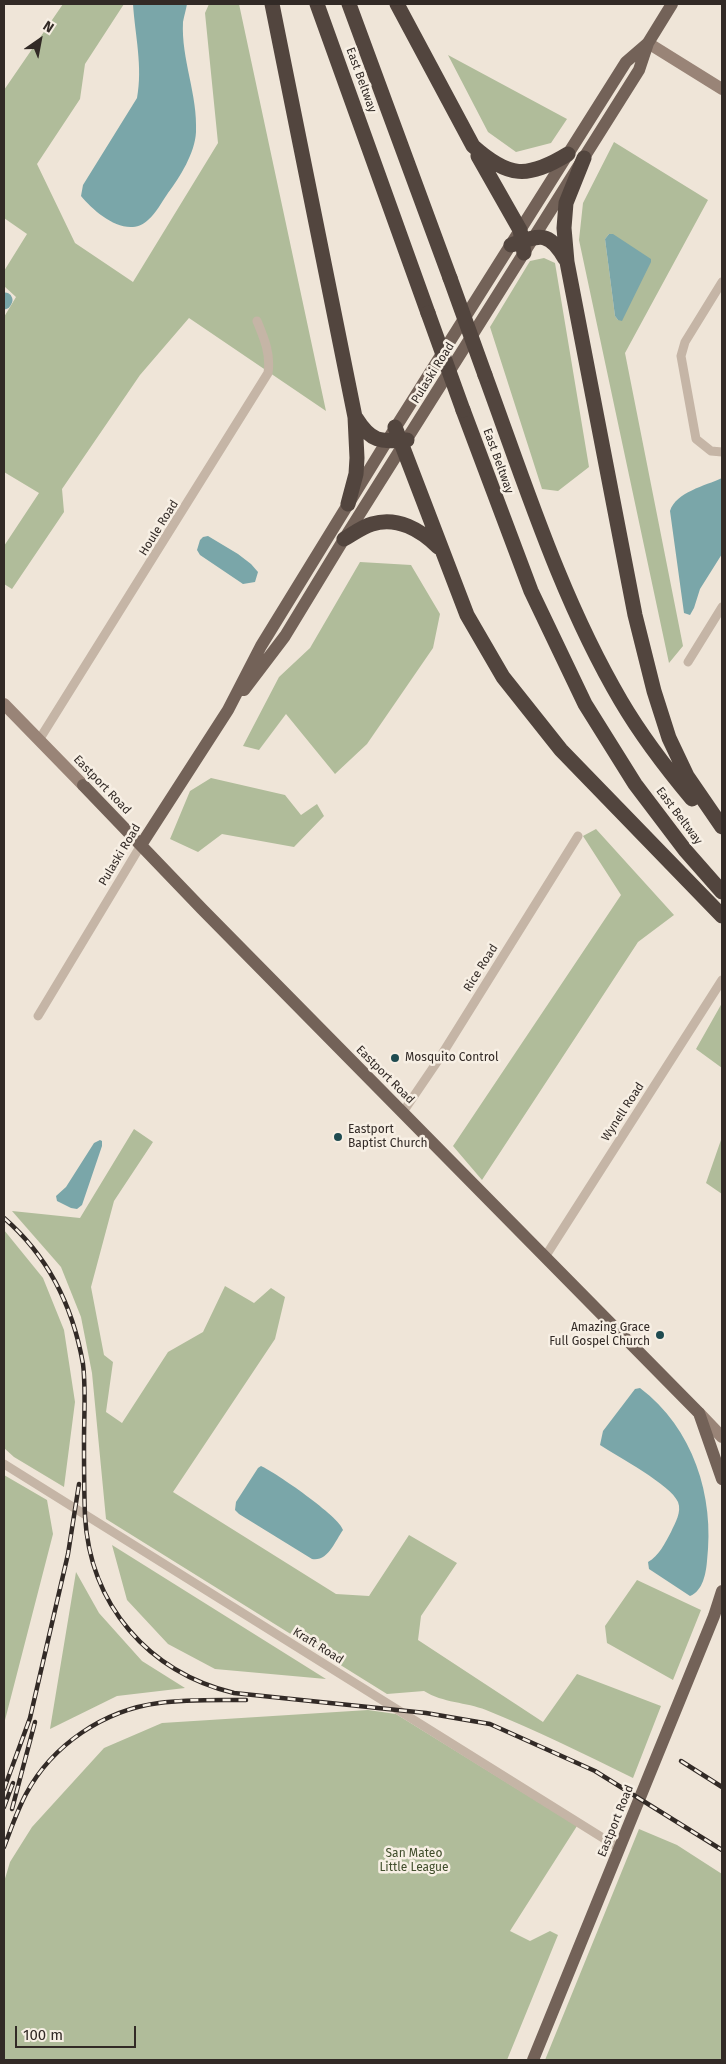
<!DOCTYPE html>
<style>
body{margin:0}
#map{position:relative;width:726px;height:2064px;overflow:hidden;background:#efe5d8;font-family:"Fira Sans",sans-serif}
canvas{display:block}
.frame{position:absolute;inset:0;border:5px solid #322a26;pointer-events:none}
.north{position:absolute;left:15px;top:15px;width:50px;height:50px;-webkit-text-stroke:4px #f7efe4;paint-order:stroke;rotate:33deg;font-size:14px;font-weight:700;line-height:20px;text-align:center;color:#322a26}
.north::after{content:'';display:block;margin:auto;width:18px;height:22px;background:#322a26;clip-path:polygon(50% 0,100% 100%,50% 72%,0 100%)}
.scale{position:absolute;left:15px;top:2026px;width:121px;height:22px;box-sizing:border-box;border:2px solid #322a26;border-top:0;padding-left:6px;font-size:15px;line-height:18px;white-space:nowrap;color:#322a26;-webkit-text-stroke:4px #f7efe4;paint-order:stroke}
</style>
<div id="map">
<canvas width="726" height="2064"></canvas>
<div class="frame"></div>
<div class="north">N</div>
<div class="scale">100 m</div>
</div>
<script>
const c = document.querySelector('canvas').getContext('2d');
c.lineJoin = 'round';
function fill(path, color) {
  c.fillStyle = color;
  c.fill(path, 'evenodd');
}
function stroke(path, color, width, dash) {
  c.strokeStyle = color;
  c.lineWidth = width;
  c.lineCap = dash ? 'butt' : 'round';
  c.setLineDash(dash || []);
  c.stroke(path);
}
function write(font, color, halo, rows, align = 'center') {
  c.font = font + ' "Fira Sans",sans-serif';
  c.lineWidth = 5;
  c.setLineDash([]);
  c.textBaseline = 'middle';
  c.strokeStyle = halo;
  c.fillStyle = color;
  for (const [text, x, y, turn = 0] of rows) {
    c.save();
    c.translate(x, y);
    c.rotate((+turn || 0) * Math.PI / 180);
    c.textAlign = isNaN(turn) ? turn : align;
    if (halo) c.strokeText(text, 0, 0);
    c.fillText(text, 0, 0);
    c.restore();
  }
}
fill(new Path2D(`
 M63,4H124L85,64L80,99L37,164L75,243L133,282L218,143L205,13L209,4H239L326,411L189,318L140,375L62,489L64,512L12,589L4,584V546L39,493L4,472V317L16,297L4,286V271L27,234L4,218V90Z
 M448,55L567,119L551,143L516,152L488,132Z
 M614,142L708,200L625,353L683,646L669,663L579,240L583,203ZM609,234L618,320L615,316L605,239Z
 M544,258L555,263L589,467L558,491L542,489L490,327L530,261Z
 M360,562L411,565L440,614L433,648L367,744L335,774L286,714L259,750L243,746L279,677L310,648Z
 M211,778L285,795L301,815L317,804L324,816L294,847L222,834L198,852L170,839L190,791Z
 M596,829L674,915L638,942L482,1180L453,1146L621,895L583,836Z
 M722,1003V1068L696,1049Z
 M134,1129L153,1142L114,1201L91,1287L104,1355L113,1362L106,1412L122,1423L168,1352L203,1332L225,1286L254,1303L271,1288L285,1297L275,1339L173,1492L336,1594L369,1596L409,1535L457,1563L421,1616L418,1640L543,1722L577,1674L661,1706L633,1778C584,1754 536,1730 486,1710C466,1702 443,1703 424,1691L387,1694L106,1519L92,1373L81,1317L61,1267L12,1211L80,1218Z
 M722,1137V1194L706,1183Z
 M4,1230L43,1278L64,1330L75,1402L64,1487L14,1457L4,1448Z
 M4,1475L47,1500L53,1534L4,1724Z
 M112,1545L326,1679L215,1669L168,1644L127,1600Z
 M76,1572L99,1613L142,1661L185,1688L117,1696L50,1729Z
 M637,1580L701,1610L673,1680L607,1643L605,1626Z
 M368,1710L396,1714L577,1826L510,1931L530,1941L550,1931L558,1935L507,2060H4V1882L10,1862L32,1827L104,1748L162,1723Z
 M639,1829L677,1845L722,1874V2060H545Z`), '#b0bc9a');
fill(new Path2D(`
 M133,4H187C186,10 184,16 183,22C181,59 198,95 196,132C195,153 180,177 168,193C161,203 157,212 148,220C127,240 95,213 81,196L83,185L137,98C143,67 135,35 133,4Z
 M609,234H613L651,259V262L622,321L618,320L615,316L605,239Z
 M722,478V554L700,589L694,608L690,615L684,613L670,511C676,492 705,486 722,478Z
 M208,536L238,554L251,564L258,572L255,582L243,584L200,555L197,550L200,540L203,537Z
 M100,1140L102,1141V1146L82,1205L77,1209L71,1208L57,1201L56,1196L66,1187L94,1143Z
 M640,1388C693,1428 715,1496 707,1561C706,1573 703,1591 690,1596L649,1569L648,1562C659,1556 665,1543 671,1532C675,1523 682,1512 678,1502C671,1485 617,1456 600,1445L603,1431L635,1389Z
 M261,1466C275,1472 340,1517 343,1530C335,1541 328,1562 312,1559L239,1514L235,1510L236,1502L258,1468Z`), '#7aa6a9');
stroke(new Path2D(`
 M4,302L5,300`), '#7aa6a9', 15);
stroke(new Path2D(`
 M722,282L685,342L681,356L696,439L711,451L722,452
 M688,662L722,607
 M39,740L268,373C271,354 264,338 257,321
 M38,1016L141,845
 M403,1112L439,1059L578,836
 M545,1257L722,980
 M4,1464L619,1848`), '#c5b5a6', 9);
stroke(new Path2D(`
 M648,43L722,89
 M4,704L83,785
 M699,1413L722,1437`), '#998477', 12);
stroke(new Path2D(`
 M244,690L285,636L344,539L639,70L648,43L672,4
 M83,785L202,909L699,1413L722,1479
 M141,845L228,710L261,646L387,441L626,62L648,43
 M533,2060L714,1616L722,1591`), '#736258', 12);
stroke(new Path2D(`
 M272,4L355,417L357,458L356,474L348,504
 M317,4L428,313
 M349,4L450,278
 M397,4L473,146C509,178 527,179 568,154
 M478,156L520,230L524,253
 M584,158L566,203L564,228L567,262L635,615L654,691L669,738L687,776L722,827
 M511,245C539,235 549,230 565,259
 M485,375C525,484 562,601 621,701C641,735 666,768 692,799
 M463,410L531,591L585,704L635,784L685,850L722,892
 M356,418C371,442 380,442 407,440
 M395,427L467,615L503,677L561,750L722,916
 M344,539C353,534 362,527 372,524C397,516 421,530 438,547`), '#52453e', 15);
const rail = new Path2D(`
 M4,1218C48,1256 73,1307 83,1364C86,1389 84,1415 84,1440C84,1465 84,1491 85,1516C90,1605 148,1672 234,1693L426,1713L490,1724L595,1771L722,1850
 M681,1761L722,1787
 M4,1789L30,1718L68,1554L79,1484
 M4,1807L13,1783
 M12,1809L35,1722
 M4,1847C11,1829 17,1811 26,1794C52,1745 104,1710 159,1703C188,1699 218,1700 246,1700`);
stroke(rail, '#322a26', 4.5);
stroke(rail, '#f7efe4', 2.5, [8]);
stroke(new Path2D(`
 M450,278L485,375
 M428,313L463,410`), '#52453e', 15);
for (const [x, y, r, color] of [
 [395,1058,5,"#1f4b50"],
 [338,1137,5,"#1f4b50"],
 [660,1335,5,"#1f4b50"]
]) {
  const dot = new Path2D();
  dot.arc(x, y, r, 0, 2 * Math.PI);
  c.fillStyle = color;
  c.fill(dot);
  stroke(dot, '#f7efe4', 2);
}
write('12px', '#322a26', '#f7efe4', [
 ["East Beltway",361,80,70],
 ["Pulaski Road",433,373,-58],
 ["East Beltway",498,461,70],
 ["Houle Road",159,528,-58],
 ["Eastport Road",102,785,46],
 ["East Beltway",679,816,53],
 ["Pulaski Road",120,855,-59],
 ["Rice Road",481,968,-58],
 ["Eastport Road",385,1075,45],
 ["Wynell Road",623,1112,-57],
 ["Kraft Road",318,1646,32],
 ["Eastport Road",616,1821,-68]
]);
write('12px', '#322a26', '#f7efe4', [
 ["Mosquito Control",405,1058],
 ["Eastport",348,1130],
 ["Baptist Church",348,1144],
 ["Amazing Grace",650,1328,"right"],
 ["Full Gospel Church",650,1342,"right"]
], 'left');
write('12px', '#414e2c', '#f7efe4', [
 ["San Mateo",414,1854],
 ["Little League",414,1868]
]);
</script>
